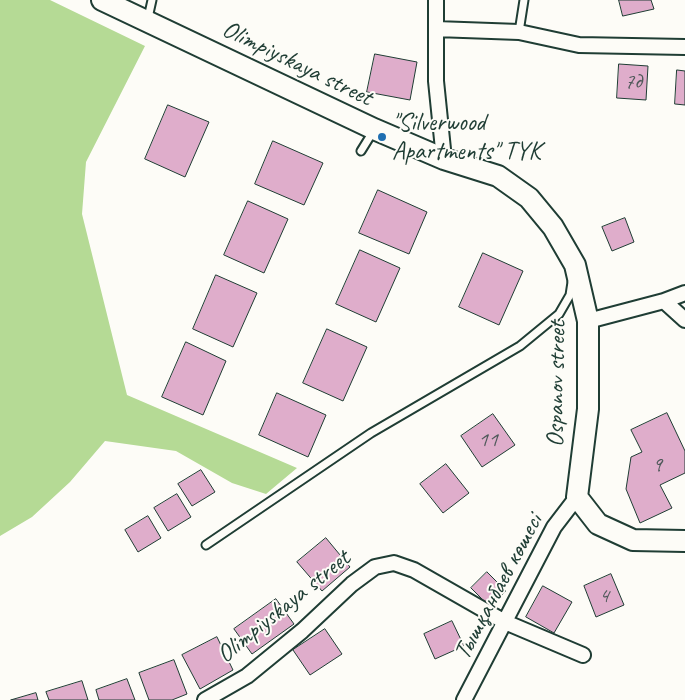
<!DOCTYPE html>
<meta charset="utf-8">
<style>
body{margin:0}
canvas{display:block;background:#fdfcf7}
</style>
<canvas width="685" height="700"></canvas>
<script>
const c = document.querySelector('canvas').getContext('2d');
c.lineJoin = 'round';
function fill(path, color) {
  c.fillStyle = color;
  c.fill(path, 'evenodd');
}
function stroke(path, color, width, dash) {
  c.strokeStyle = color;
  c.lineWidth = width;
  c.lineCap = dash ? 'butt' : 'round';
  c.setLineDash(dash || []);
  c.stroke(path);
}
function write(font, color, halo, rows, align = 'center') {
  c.font = font + ' Caveat,sans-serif';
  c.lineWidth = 4;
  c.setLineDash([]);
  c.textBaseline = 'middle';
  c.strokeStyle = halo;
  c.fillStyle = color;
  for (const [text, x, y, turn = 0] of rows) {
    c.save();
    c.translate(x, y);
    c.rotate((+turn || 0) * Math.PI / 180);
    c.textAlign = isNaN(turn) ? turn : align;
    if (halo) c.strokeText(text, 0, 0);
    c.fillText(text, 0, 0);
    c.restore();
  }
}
fill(new Path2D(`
 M0,0H50L145,46L86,162L82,214L127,395L297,468L266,494L232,483L176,451L105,441L70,482L32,517L0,536Z`), '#b5da95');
const building = new Path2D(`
 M619,0H651L654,9L623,16Z
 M375,54L417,62L410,100L367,92Z
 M619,64L648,66L646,100L617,98Z
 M677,70L685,71V105L675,104Z
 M168,105L209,122L185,177L145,159Z
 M273,141L323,163L304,205L255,184Z
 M378,190L427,212L409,254L359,233Z
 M248,201L288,219L264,273L224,255Z
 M625,218L634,242L612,251L602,227Z
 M360,250L400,268L376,322L336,304Z
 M483,253L523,271L499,325L459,307Z
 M216,275L257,293L233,347L193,329Z
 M327,329L367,347L343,401L303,383Z
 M186,342L226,361L203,415L162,397Z
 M277,393L326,415L308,457L259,435Z
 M667,413L685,451V473L660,485L672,508L640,523L626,489L631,457L642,452L631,430Z
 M493,414L515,445L482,467L461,436Z
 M446,464L469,493L443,513L420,484Z
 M201,470L215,492L192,506L178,484Z
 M177,494L191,517L168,531L154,508Z
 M148,516L161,538L138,552L125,530Z
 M326,538L350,567L322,591L297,562Z
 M487,572L506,591L490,607L471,588Z
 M611,574L624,605L596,617L584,586Z
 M543,586L572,602L554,633L526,617Z
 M276,599L294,624L252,654L234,629Z
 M452,621L464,646L435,659L424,634Z
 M325,629L342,654L310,675L293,650Z
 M217,637L233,670L200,689L182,655Z
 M174,660L187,694L172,700H149L139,673Z
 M127,679L135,700H99L96,690Z
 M82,681L88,700H49L46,692Z
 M36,693L38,700H11Z`);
fill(building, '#dfadcb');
stroke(building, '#1f3d34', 1);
const lane = new Path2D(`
 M148,18L152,0
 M519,32L524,0
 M361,151L374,130
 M206,545L371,433L520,346L559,314L570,295L572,282`);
const street = new Path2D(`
 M436,0V81L444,159
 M436,29L519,32L579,45L685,47
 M664,301L685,320
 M588,321L664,301L685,293
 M205,700L247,676L302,631L352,584L375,567L394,563L414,570L505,622L583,655
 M464,700L554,527L577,497`);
const secondary = new Path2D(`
 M102,0L374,129L444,159L498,176L529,198L553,227L575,265L588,321V409L577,497L598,524L633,540L685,541`);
stroke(lane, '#1f3d34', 11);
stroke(street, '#1f3d34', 18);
stroke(secondary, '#1f3d34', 24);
stroke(lane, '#fdfcf7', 7);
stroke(street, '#fdfcf7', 14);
stroke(secondary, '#fdfcf7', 20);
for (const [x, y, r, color] of [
 [382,137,5,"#1f6fb2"]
]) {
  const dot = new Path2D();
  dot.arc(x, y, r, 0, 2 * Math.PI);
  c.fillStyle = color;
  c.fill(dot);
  stroke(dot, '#fdfcf7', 2);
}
write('22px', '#4f595a', null, [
 ["7д",633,82],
 ["11",488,440],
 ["9",657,465],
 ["4",604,596]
]);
write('25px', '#1f3d34', '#fdfcf7', [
 ["Olimpiyskaya street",297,64,26],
 ["Ospanov street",557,384,-89],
 ["Тышқанбаев көшесі",499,587,-62],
 ["Olimpiyskaya street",284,607,-39]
]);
write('25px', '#1f3d34', '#fdfcf7', [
 ["\"Silverwood",392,123],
 ["Apartments\" ТҮК",392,152]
], 'left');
</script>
